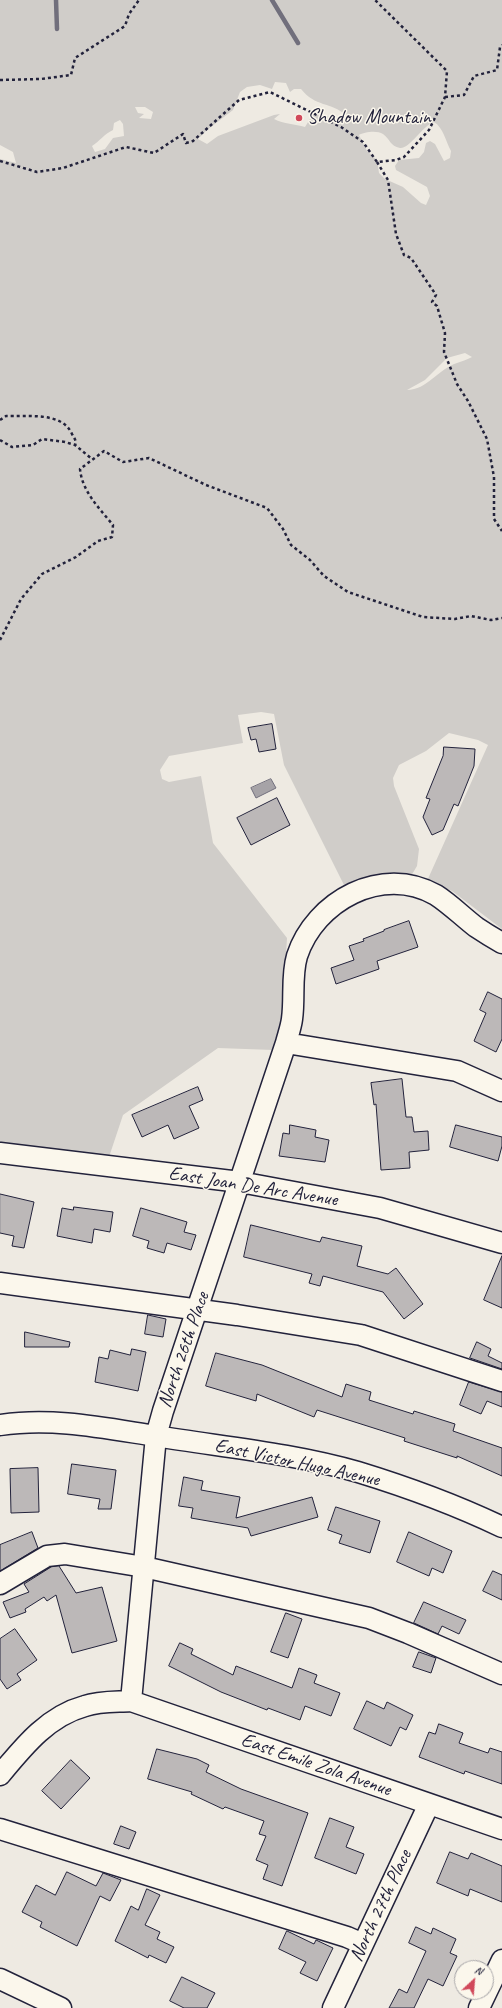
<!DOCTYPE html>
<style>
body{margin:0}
#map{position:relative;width:502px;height:2008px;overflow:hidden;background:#eeeae2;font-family:Caveat,sans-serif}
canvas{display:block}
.north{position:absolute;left:454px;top:1960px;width:40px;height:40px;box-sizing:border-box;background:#fbf7ec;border:1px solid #a4a2a5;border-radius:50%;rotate:26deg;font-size:11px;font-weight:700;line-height:16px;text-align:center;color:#22223b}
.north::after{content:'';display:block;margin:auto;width:14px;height:18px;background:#d1495b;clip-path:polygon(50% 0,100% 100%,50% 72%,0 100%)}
</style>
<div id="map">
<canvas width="502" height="2008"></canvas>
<div class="north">N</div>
</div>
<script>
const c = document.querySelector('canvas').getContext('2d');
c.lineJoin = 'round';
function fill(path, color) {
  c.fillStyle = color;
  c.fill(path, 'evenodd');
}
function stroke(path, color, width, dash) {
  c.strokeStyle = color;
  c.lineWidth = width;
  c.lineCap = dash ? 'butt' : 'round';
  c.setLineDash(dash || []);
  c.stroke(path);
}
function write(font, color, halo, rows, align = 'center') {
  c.font = font + ' Caveat,sans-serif';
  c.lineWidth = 3;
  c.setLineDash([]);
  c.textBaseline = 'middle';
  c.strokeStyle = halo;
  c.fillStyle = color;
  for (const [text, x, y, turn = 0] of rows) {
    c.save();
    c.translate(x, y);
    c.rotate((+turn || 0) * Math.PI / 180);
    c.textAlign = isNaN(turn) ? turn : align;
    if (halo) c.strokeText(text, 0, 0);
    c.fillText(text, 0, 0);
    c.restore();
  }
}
fill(new Path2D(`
 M0,0H502V929L452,891L427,881L488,745L478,740L449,733L426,751L399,765L393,778L394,786L419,849L417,866L411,876C385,875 368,875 344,885L284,765L274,714L261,712L238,715L243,743L169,756L160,770L162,779L169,782L201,776L213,843L287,938L282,1018L273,1050L218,1048L123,1115L109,1157L0,1143V159L16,163L13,152L0,145ZM275,82L286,83L290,92L294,89H301C315,107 331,102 346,115L343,121C332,119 324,113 313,114L305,127C295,124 284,124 274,119L280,114L274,115L218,136L207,144L198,139L207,130L233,110L240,92L247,87L260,85L272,89ZM135,107H145L153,112L151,119L139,118L144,114L138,113ZM120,120L123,124L124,136L113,138L105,149L95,152L92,146C100,141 104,134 113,130L114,123ZM434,122C443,127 446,142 451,151L450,158L444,161L435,144L430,141L426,143L424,152L419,158L399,160L395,166L396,170L427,187L430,196L426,205L421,203L403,187L385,179L379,173L377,160L367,151L359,135C364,132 377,130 383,134C390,139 390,146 400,148C410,149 422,126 434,122ZM465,353L472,357C466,360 462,361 457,363C438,369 427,390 407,390L425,380L447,358Z`), '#d0cdc9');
const water = new Path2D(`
 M271,779L276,788L256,798L251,788Z`);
fill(water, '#a6a3a7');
stroke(water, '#716f7c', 1);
stroke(new Path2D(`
 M56,0L57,29
 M272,0L298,43`), '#716f7c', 4.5);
const building = new Path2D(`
 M272,724L276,749L259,752L256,739L251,740L248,728Z
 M444,747L475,749L474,766L458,806L454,804L443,830L432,835L423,817L430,799L426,798L443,756Z
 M277,798L290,825L251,845L237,818Z
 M409,921L418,947L377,961L379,969L336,984L331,968L354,960L349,946L364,941L363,939L384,931V930Z
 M488,992L502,999V1039L496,1052L474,1041L486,1013L480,1010Z
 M402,1079L406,1117H412L414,1132L428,1131L429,1150L409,1152L410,1168L381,1170L376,1104L374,1105L371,1083Z
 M198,1087L203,1100L189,1106L199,1128L174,1139L168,1125L142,1137L132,1115Z
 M290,1125L316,1130L315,1137L329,1140L325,1162L279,1156L283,1133L289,1134Z
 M456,1125L502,1137V1146L498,1161L450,1147Z
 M0,1194L34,1202L24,1248L12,1246L14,1236L0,1233Z
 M74,1207L113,1212L110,1232L94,1229L92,1243L57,1236L62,1208L73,1210Z
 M141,1208L187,1222L184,1232L196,1235L191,1250L167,1243L164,1253L147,1248L149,1241L133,1236Z
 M251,1225L320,1242L322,1237L362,1246L357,1266L388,1274L396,1268L423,1304L404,1319L383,1292L323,1276L320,1286L309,1283L312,1274L244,1257Z
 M502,1256V1308L484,1300Z
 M148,1315L166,1319L163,1337L145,1334Z
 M25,1332L70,1342L69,1347H25Z
 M477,1342L491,1349L488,1356L502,1363V1369L470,1358Z
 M132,1349L146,1352L138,1391L95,1382L99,1357L108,1359L110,1350L130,1355Z
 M216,1353L262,1365L342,1397L346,1384L371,1392L369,1400L413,1414L414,1411L455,1424L453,1431L502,1448V1476L457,1456V1458L404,1441L405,1438L317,1410L314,1417L257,1394L256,1401L206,1386Z
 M469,1382L502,1392V1407L487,1401L481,1414L460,1405Z
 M72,1464L116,1470L111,1509H98L100,1499L68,1494Z
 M38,1468L39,1512L11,1513L10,1469Z
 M184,1477L203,1481L201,1490L240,1497L236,1518L312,1497L318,1517L251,1536L248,1528L191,1518L193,1508L179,1506Z
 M336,1507L380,1521L370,1553L339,1543L342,1535L328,1530Z
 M32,1532L38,1548L0,1571V1545Z
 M409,1532L452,1551L443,1573L432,1568L429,1576L397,1562Z
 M59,1566L76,1593L102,1587L117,1641L72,1653L56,1595L47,1601L44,1597L25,1609L26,1612L10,1618L3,1602L29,1592L24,1584L51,1567Z
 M493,1571L502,1575V1600L483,1591Z
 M424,1602L466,1620L459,1634L442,1626L438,1634L414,1623Z
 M286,1613L302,1619L288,1658L271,1652Z
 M15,1629L37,1660L17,1674L21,1680L7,1689L0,1679V1639Z
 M180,1643L193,1649L191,1654L233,1675L236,1666L292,1688L299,1668L317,1675L314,1683L340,1693L331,1716L305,1706L300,1720L268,1708L267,1710L221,1692L169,1666Z
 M419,1652L436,1658L431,1673L413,1667Z
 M367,1701L384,1709L387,1702L413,1715L406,1730L400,1727L391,1746L354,1729Z
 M439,1724L463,1733L459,1743L488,1753L490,1748L502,1752V1784L465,1771L464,1774L419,1757L429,1732L435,1734Z
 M157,1749L197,1759L209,1765L206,1772L241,1789L308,1813L282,1886L263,1879L268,1865L256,1860L266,1836L259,1834L264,1821L225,1807L223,1809L191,1794L192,1792L148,1779Z
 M71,1760L90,1778L61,1809L42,1791Z
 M330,1818L354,1827L346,1847L364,1854L356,1874L315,1858Z
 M121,1826L136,1832L129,1849L114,1844Z
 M450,1852L468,1859L471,1853L502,1866V1902L470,1889L468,1896L437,1883Z
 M67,1872L96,1886L103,1873L121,1880L110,1901L100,1896L77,1946L40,1927L42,1922L22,1912L36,1885L55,1895Z
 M147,1889L160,1895L145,1925L160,1932L157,1939L174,1947L166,1963L149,1955L148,1958L115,1941L131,1906L138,1910Z
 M416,1927L431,1934L433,1928L456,1939L450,1953L457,1956L443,1986L428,1979L414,2008H389L399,1989L407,1993L426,1951L409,1943Z
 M287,1931L314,1944L316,1940L333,1948L317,1981L300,1973L306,1962L279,1949Z
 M182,1977L215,1993L207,2008H184L170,2001Z`);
fill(building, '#bcb8b8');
stroke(building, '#22223b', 1);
const minor = new Path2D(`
 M286,1043L457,1071L502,1091
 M0,1153L240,1182L380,1208L502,1243
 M0,1283L237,1315L361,1335L502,1381
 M0,1425C53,1417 104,1428 156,1436C223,1447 292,1453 358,1472C407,1487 456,1505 502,1527
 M0,1584L47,1556L65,1554L144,1567L369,1618L408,1633L502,1674
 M131,1701L502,1829
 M0,1775C24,1746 48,1716 85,1706C99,1701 116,1702 131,1701L156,1436L163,1411L286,1043C288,1035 291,1027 292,1019C295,998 291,976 297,956C315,901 382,864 436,895C450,904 463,917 476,927C485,933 493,938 502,943
 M0,1829L347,1937L363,1944
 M0,1979L61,2008
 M333,2008L429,1804
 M479,2008L502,1960`);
stroke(minor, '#22223b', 23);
stroke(new Path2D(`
 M0,80L41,79L71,75L75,58L125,26L129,14L139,0
 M445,97L464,95L474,76L497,70L500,47L502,45
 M0,161L37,172L63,168L126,147L154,153L183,134L186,143L193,141L239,100L270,92L341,127L363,142L377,162L396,160L404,157L429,130L445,97L447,71L375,0
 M377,162L388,180L396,234L404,255L411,258L436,295L432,302L437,306L445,333L444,352L457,384L468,401L487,439L494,477V519L502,531
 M0,420L6,416C26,417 62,411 72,434C74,438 77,441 75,445
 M0,440L12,447L33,445L42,439L65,442L75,445L92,459
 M0,640L21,599L42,574L76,557L98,541L112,537L113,525C99,508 82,491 80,469L104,451L123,462L149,458L206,485L267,508L283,529L291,545L310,560L324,576L348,592L423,617L455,619L471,616L491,620L502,618`), '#22223b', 2.5, [3, 3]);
stroke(minor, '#fbf7ec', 20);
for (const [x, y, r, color] of [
 [299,118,4,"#d1495b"]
]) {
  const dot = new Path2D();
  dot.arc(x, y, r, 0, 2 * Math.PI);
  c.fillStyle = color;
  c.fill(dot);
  stroke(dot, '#fbf7ec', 1.5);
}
write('20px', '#22223b', '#fbf7ec', [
 ["Shadow Mountain",307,118]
], 'left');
write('20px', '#22223b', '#fbf7ec', [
 ["East Joan De Arc Avenue",253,1187,9],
 ["North 26th Place",184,1350,-71],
 ["East Victor Hugo Avenue",297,1463,12],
 ["East Emile Zola Avenue",316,1765,19],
 ["North 27th Place",381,1906,-65]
]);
</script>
